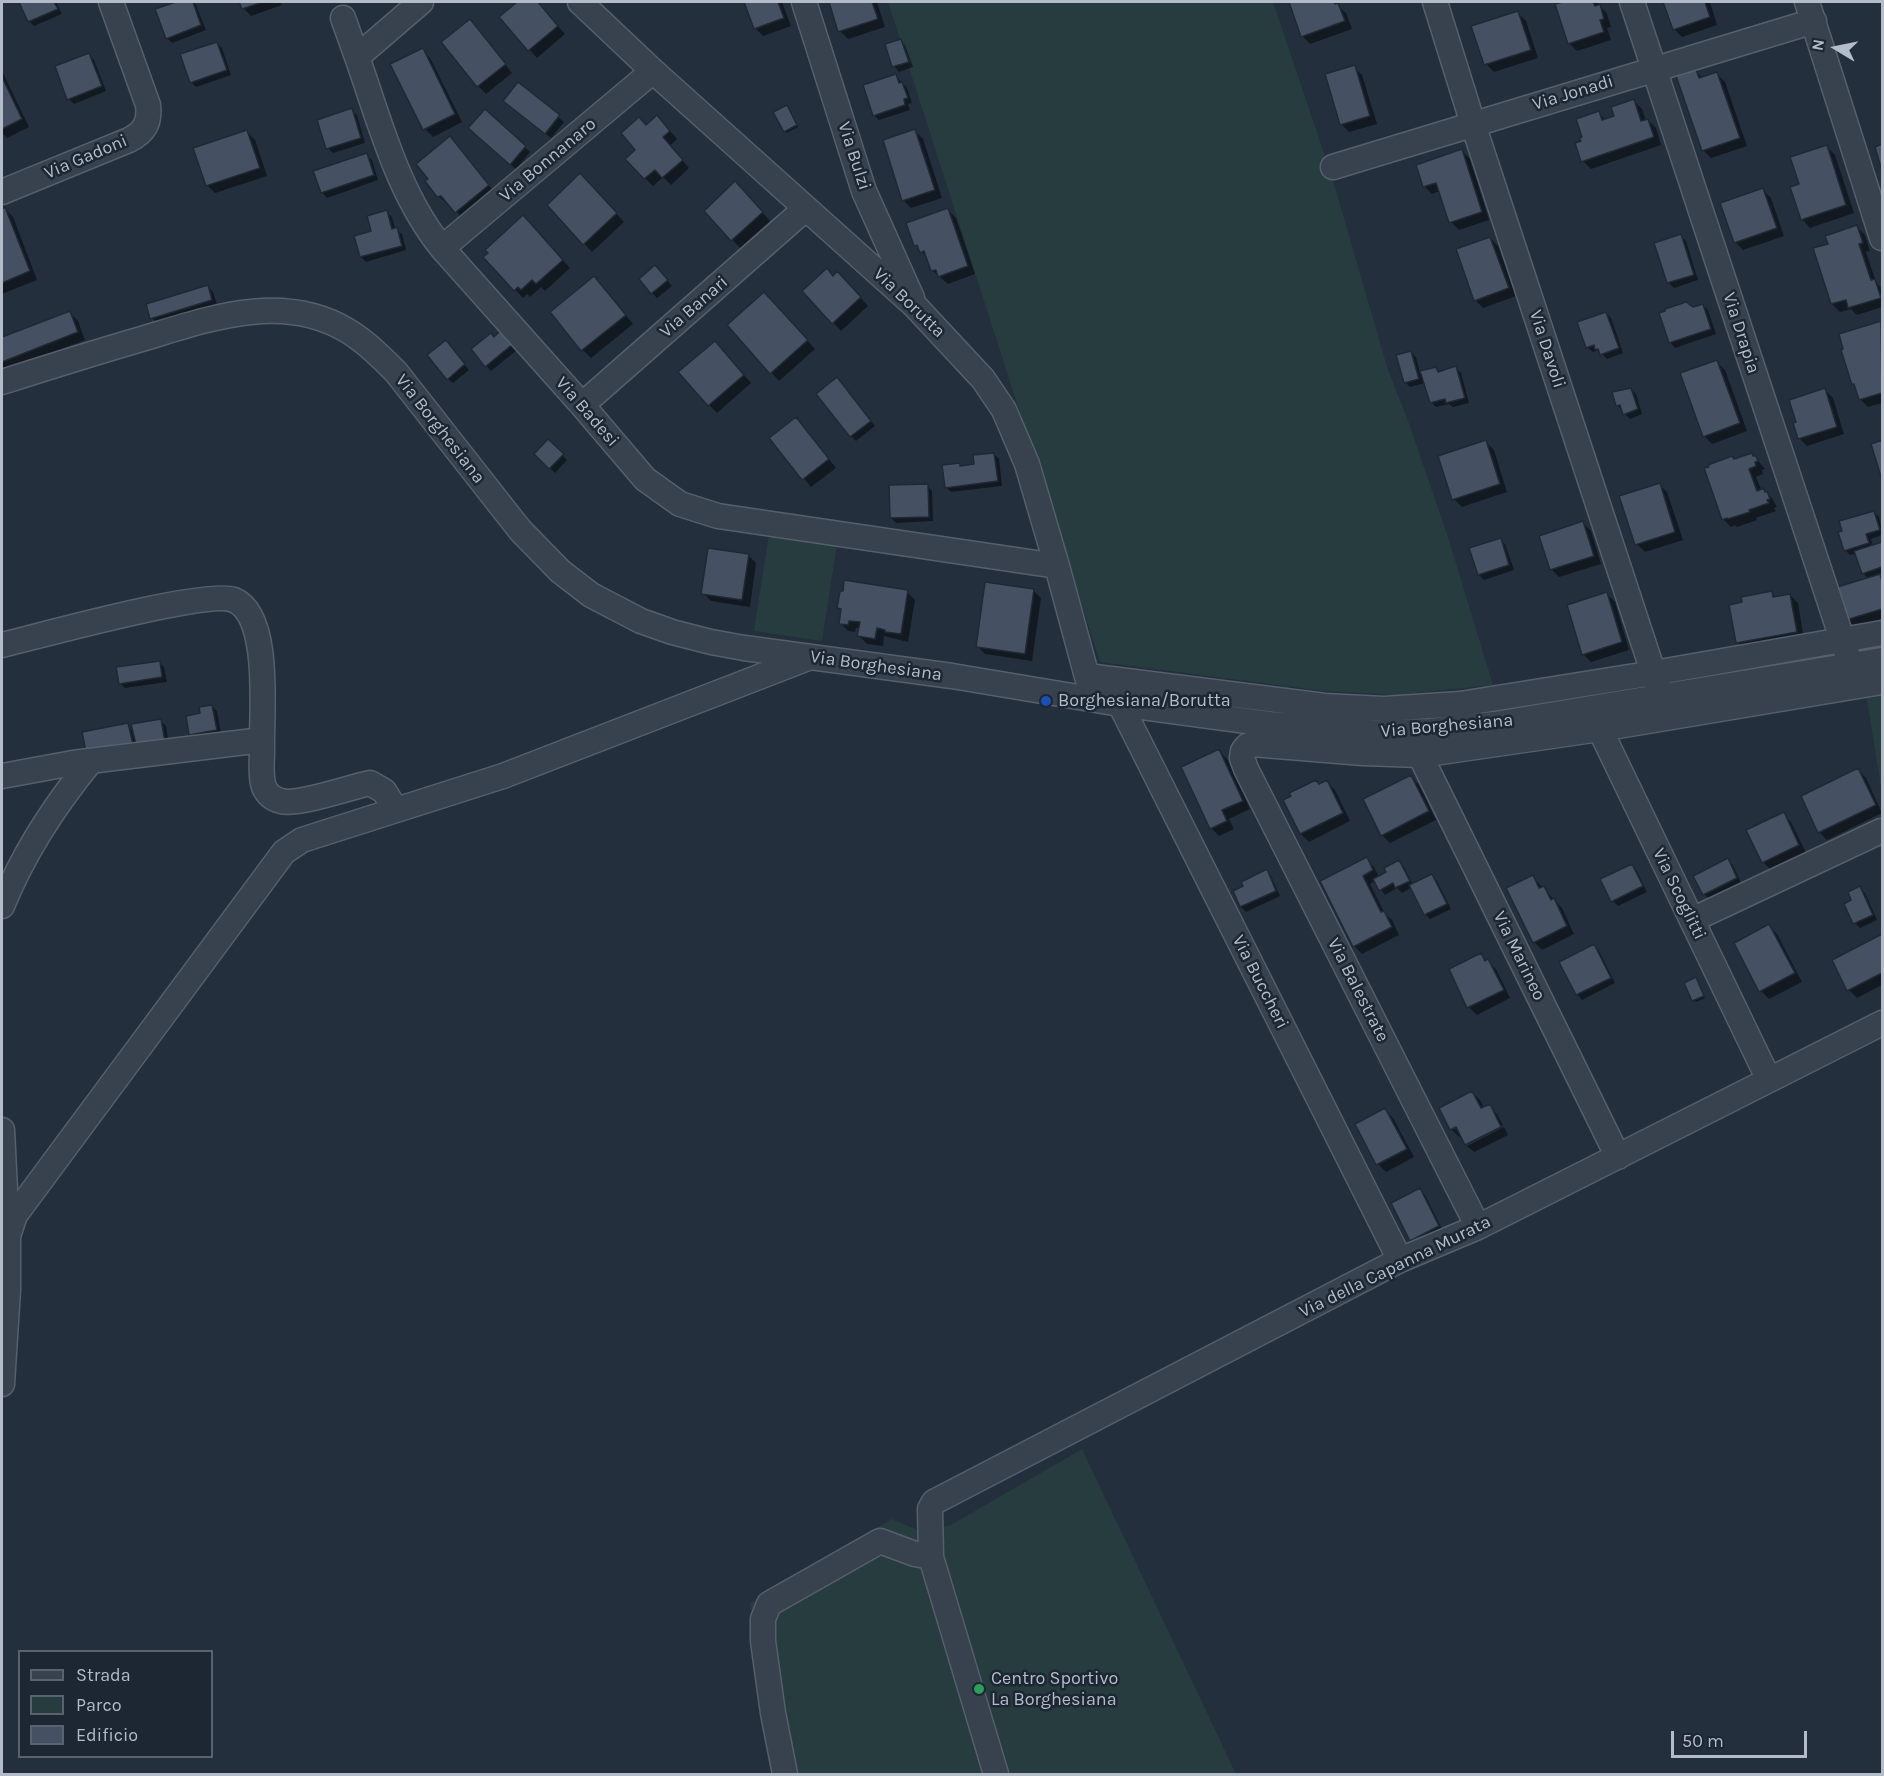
<!DOCTYPE html>
<style>
body{margin:0}
#map{position:relative;width:1884px;height:1776px;overflow:hidden;background:#242f3e;font-family:Karla,sans-serif}
canvas{display:block}
.frame{position:absolute;inset:0;border:3px solid #b4bcc9;pointer-events:none}
.legend{position:absolute;left:18px;top:1650px;width:195px;height:108px;box-sizing:border-box;background:#1d2633;border:2px solid #59626f;margin:0;padding:8px 10px;list-style:none;font-size:18px;color:#b4bcc9}
.legend li{display:flex;align-items:center;gap:12px;height:30px}
.legend b{width:30px;border:2px solid #59626f}
.north{position:absolute;left:1806px;top:18px;width:60px;height:60px;-webkit-text-stroke:4px #1d2633;paint-order:stroke;rotate:280deg;font-size:16px;font-weight:700;line-height:24px;text-align:center;color:#b4bcc9}
.north::after{content:'';display:block;margin:auto;width:21px;height:27px;background:#b4bcc9;clip-path:polygon(50% 0,100% 100%,50% 72%,0 100%)}
.scale{position:absolute;left:1671px;top:1731px;width:136px;height:27px;box-sizing:border-box;border:3px solid #b4bcc9;border-top:0;padding-left:8px;font-size:18px;line-height:21px;white-space:nowrap;color:#b4bcc9;-webkit-text-stroke:4px #1d2633;paint-order:stroke}
</style>
<div id="map">
<canvas width="1884" height="1776"></canvas>
<div class="frame"></div>
<ul class="legend">
<li><b style="height:8px;background:#38414e"></b>Strada</li>
<li><b style="height:16px;background:#263c3f"></b>Parco</li>
<li><b style="height:16px;background:#455162"></b>Edificio</li>
</ul>
<div class="north">N</div>
<div class="scale">50 m</div>
</div>
<script>
const c = document.querySelector('canvas').getContext('2d');
c.lineJoin = 'round';
function fill(path, color) {
  c.fillStyle = color;
  c.fill(path, 'evenodd');
}
function stroke(path, color, width, dash) {
  c.strokeStyle = color;
  c.lineWidth = width;
  c.lineCap = dash ? 'butt' : 'round';
  c.setLineDash(dash || []);
  c.stroke(path);
}
function write(font, color, halo, rows, align = 'center') {
  c.font = font + ' Karla,sans-serif';
  c.lineWidth = 5;
  c.setLineDash([]);
  c.textBaseline = 'middle';
  c.strokeStyle = halo;
  c.fillStyle = color;
  for (const [text, x, y, turn = 0] of rows) {
    c.save();
    c.translate(x, y);
    c.rotate((+turn || 0) * Math.PI / 180);
    c.textAlign = isNaN(turn) ? turn : align;
    if (halo) c.strokeText(text, 0, 0);
    c.fillText(text, 0, 0);
    c.restore();
  }
}
fill(new Path2D(`
 M888,2H1273L1332,177L1388,370L1407,418L1447,534L1493,685L1396,695L1324,691L1100,662Z
 M769,534L837,544L822,641L754,631Z
 M1882,691V793L1866,694Z
 M1082,1449L1236,1774H778L750,1603L892,1519L920,1531L951,1525Z`), '#263c3f');
fill(new Path2D(`
 M21,2H56L62,14L34,26L29,21Z
 M180,2L195,3L206,30L172,43L167,38L157,10Z
 M241,2H281L282,5L251,16L243,8Z
 M519,2H537L565,34L537,58L501,17Z
 M746,2H782L791,26L763,36L755,28Z
 M830,2H877L885,27L848,39L840,31Z
 M1295,2H1338L1340,8L1346,13L1352,29L1310,44L1302,36L1290,3Z
 M1568,2H1597L1607,14L1611,27L1607,28L1611,40L1577,51L1569,43L1557,5Z
 M1665,2H1710L1717,25L1682,37L1674,29Z
 M1518,13L1526,21L1538,58L1494,72L1486,64Z
 M478,29L512,73L486,94L478,86Z
 M900,40L905,45L913,67L899,72L894,66Z
 M217,43L222,48L231,75L196,87L191,82Z
 M422,50L430,58L462,122L433,137L425,129L392,65Z
 M89,55L94,60L106,91L74,104L69,99Z
 M1354,67L1362,75L1377,124L1349,132L1341,124Z
 M2,71L29,127L7,138L2,133Z
 M1696,71L1703,78L1717,74L1725,82L1747,146L1711,158L1703,150Z
 M896,76L907,88L912,103L908,104L910,110L879,120L874,115Z
 M518,84L564,122L551,138L510,106Z
 M1634,101L1642,109L1646,121L1648,120L1656,128L1661,145L1591,169L1583,161L1582,142L1598,113L1606,120L1616,117Z
 M789,109L798,127L787,133L785,131Z
 M351,110L357,115L365,143L333,153L328,148Z
 M485,112L530,152L516,169L475,133Z
 M665,125L677,139L670,146L689,168L671,185L663,177L653,186L645,178L637,150L647,127Z
 M915,131L923,139L942,198L911,208L903,200Z
 M247,132L255,140L267,176L215,193L207,185Z
 M450,138L496,194L464,220L449,203L447,204L438,196Z
 M1827,147L1835,155L1854,213L1810,228L1802,219L1801,185Z
 M1462,151L1470,159L1489,220L1459,230L1451,222L1440,191L1432,194L1424,186Z
 M366,155L372,160L378,180L327,198L322,192Z
 M588,183L624,222L592,252L549,205Z
 M1763,190L1771,198L1784,236L1743,250L1735,242Z
 M743,191L770,221L740,248L706,211Z
 M5,209L13,217L37,280L2,294V210Z
 M948,210L956,218L975,274L948,284L933,271L929,260L916,245Z
 M387,212L392,217L395,229L402,234L406,250L366,262L361,257L373,232Z
 M531,225L570,268L545,291L541,287L530,297L527,294L523,298L485,257Z
 M1857,227L1865,235L1870,251L1866,252L1876,282L1882,289V307L1857,315L1851,309L1840,312L1832,304L1830,245Z
 M1681,236L1686,241L1698,280L1674,288L1669,283L1656,244Z
 M1490,238L1498,246L1516,296L1483,308L1475,300Z
 M660,272L672,286L657,298L652,293Z
 M833,277L845,281L868,306L841,331L804,291Z
 M602,286L633,324L591,358L583,350Z
 M208,287L213,292L217,305L157,323L152,318Z
 M772,302L815,349L779,381L729,326Z
 M1703,305L1708,310L1716,334L1675,348L1670,342L1667,312Z
 M70,313L78,321L85,340L2,372V339Z
 M1606,313L1611,318L1623,353L1607,359L1598,350L1593,352L1587,347Z
 M1881,323L1882,325V403L1868,407L1860,399L1857,389L1853,384Z
 M506,337L517,350L491,371L473,350L494,338Z
 M450,347L469,370L453,383L448,379Z
 M723,351L751,383L717,413L709,405Z
 M1411,352L1416,357L1420,373L1436,368L1440,372L1456,368L1461,373L1469,403L1453,407L1449,404L1436,407L1431,402L1425,383L1410,387L1405,382Z
 M1717,362L1725,370L1747,431L1712,444L1704,436Z
 M842,384L875,426L856,441L851,436Z
 M1631,389L1636,394L1642,414L1630,419L1617,405Z
 M1825,390L1833,398L1844,434L1807,446L1799,438L1798,423Z
 M804,427L836,468L811,487L771,438Z
 M548,441L567,460L555,473L536,454Z
 M1486,442L1494,450L1507,492L1462,507L1454,499Z
 M994,454L999,459L1002,486L951,492L946,487L959,464L962,467L976,466Z
 M1755,457L1765,469L1762,470L1763,474L1756,477L1762,491L1764,490L1772,498L1777,507L1774,508L1776,511L1756,518L1757,520L1737,527L1735,525L1731,527L1723,519L1735,461Z
 M1659,484L1667,492L1683,540L1645,552L1637,544Z
 M927,485L932,491L933,521L896,523L891,518Z
 M1874,512L1879,517L1882,531V535L1871,539L1873,547L1882,544V573L1879,574L1882,578V619L1853,628L1845,620L1869,579L1863,573L1857,553L1850,555L1845,550Z
 M1583,523L1591,531L1601,564L1559,577L1551,569Z
 M1500,539L1505,544L1514,570L1484,580L1479,575L1471,549Z
 M748,555L756,563L750,607L711,601L703,593Z
 M1033,590L1041,598L1032,661L985,654L977,646Z
 M907,592L915,600L908,642L884,636L883,646L867,644L859,636L860,628H856L855,632L848,631L840,623L842,611L839,608Z
 M1771,593L1776,598L1790,595L1798,603L1804,639L1745,650L1737,642Z
 M1607,594L1615,602L1629,650L1591,662L1583,654Z
 M159,662L164,667L167,682L125,688L120,683Z
 M212,706L217,711L221,735L196,740L190,735L201,715Z
 M161,721L166,726L170,752L93,762L127,725L134,732Z
 M1219,751L1227,759L1250,809L1229,819L1234,829L1219,836L1211,828Z
 M1858,770L1866,778L1882,813L1827,840L1819,832Z
 M1411,777L1419,785L1436,820L1390,843L1382,835Z
 M1327,782L1335,790L1350,821L1309,842L1301,834L1320,785Z
 M1783,814L1791,822L1806,853L1771,870L1763,862Z
 M1366,859L1374,867L1379,877L1399,862L1404,867L1413,885L1432,876L1437,881L1451,909L1430,919L1425,914L1412,887L1402,893L1397,888L1385,895L1375,881L1370,884L1385,914L1392,920L1399,935L1362,954L1354,946L1322,882Z
 M1728,860L1733,865L1741,883L1709,899L1704,894Z
 M1632,866L1637,871L1647,892L1618,906L1613,901Z
 M1266,871L1271,876L1280,896L1246,912L1241,907L1235,892Z
 M1533,877L1562,908L1574,934L1542,950L1534,942Z
 M1860,888L1865,893L1877,920L1860,928L1855,923L1853,901Z
 M1769,926L1777,934L1802,982L1769,999L1761,991L1736,944Z
 M1882,935V985L1857,998L1849,990L1834,960Z
 M1594,946L1599,951L1615,983L1582,1000L1577,994L1562,962Z
 M1481,955L1496,969L1510,998L1477,1015L1469,1007Z
 M1696,979L1705,998L1696,1002L1694,1000Z
 M1472,1092L1480,1100L1484,1108L1489,1106L1497,1114L1503,1125L1467,1143V1145L1462,1136L1459,1137L1451,1129Z
 M1385,1110L1393,1118L1414,1157L1386,1172L1378,1164L1357,1124Z
 M1504,1127L1508,1135L1474,1152L1467,1146Z
 M1420,1190L1425,1195L1443,1231L1417,1245L1412,1240Z`), '#0007');
const building = new Path2D(`
 M19,2H54L58,9L28,22Z
 M176,2H193L201,25L166,39L155,9Z
 M239,2H263L242,9Z
 M517,2H538L558,26L528,51L499,17Z
 M744,2H778L784,18L754,29Z
 M829,2H872L878,19L838,32Z
 M1289,2H1334L1335,4L1338,3L1345,21L1301,37Z
 M1563,2H1593L1595,6L1600,4L1604,19L1600,20L1604,32L1568,44L1555,4Z
 M1663,2H1705L1710,17L1673,30Z
 M1518,11L1531,50L1484,65L1471,26Z
 M470,19L506,64L477,87L441,42Z
 M901,39L909,62L892,67L885,44Z
 M217,42L227,70L190,83L180,54Z
 M423,48L455,114L423,130L390,64Z
 M89,53L102,86L67,100L55,66Z
 M1355,65L1370,116L1340,125L1325,74Z
 M1696,69L1699,78L1717,72L1740,138L1702,151L1676,76Z
 M896,74L899,83L902,82L908,98L904,99L905,105L873,116L863,85Z
 M2,77L22,119L2,129Z
 M518,82L560,115L545,134L503,101Z
 M1634,99L1641,121L1648,119L1654,137L1581,162L1575,143L1581,141L1579,138L1582,137L1576,119L1599,111L1602,120L1614,116L1611,107Z
 M787,105L797,125L784,132L773,112Z
 M352,108L361,138L326,149L317,120Z
 M485,109L526,146L510,165L468,128Z
 M657,115L670,131L663,137L683,160L662,178L655,170L644,179L625,159L635,150L621,133L639,117L646,125Z
 M915,129L935,190L902,201L883,140Z
 M247,130L260,168L206,186L193,148Z
 M450,136L489,185L455,213L441,196L437,197L425,181L428,179L416,164Z
 M1882,144V171L1875,147Z
 M1827,145L1846,205L1801,220L1790,187L1799,184L1790,157Z
 M1462,149L1482,212L1449,223L1436,183L1423,187L1416,165Z
 M367,153L374,175L321,193L313,171Z
 M580,173L617,213L583,245L547,205Z
 M735,181L763,212L731,241L704,211Z
 M1763,188L1777,228L1734,243L1720,203Z
 M5,207L30,271L2,283V209Z
 M948,208L968,266L938,277L936,270L931,271L924,251L920,253L917,245L914,246L906,223Z
 M387,210L392,229L397,227L402,246L360,257L354,236L371,231L367,216Z
 M523,215L563,260L536,284L532,280L521,290L518,287L514,291L483,257L488,253L485,250Z
 M1857,225L1863,243L1859,244L1871,280L1875,279L1881,298L1848,308L1846,300L1831,304L1813,248L1828,244L1825,236Z
 M1681,234L1694,275L1667,283L1654,243Z
 M1490,237L1509,288L1474,301L1456,249Z
 M655,265L668,280L651,294L639,279Z
 M827,268L833,276L837,271L861,297L832,324L802,291Z
 M594,276L626,315L581,351L550,312Z
 M208,285L212,300L150,319L146,304Z
 M764,292L808,340L770,374L727,325Z
 M1686,302L1693,307L1703,304L1711,329L1669,343L1659,313L1665,311V309Z
 M70,311L78,332L2,362V337Z
 M1606,312L1619,348L1600,355L1598,349L1595,350L1594,345L1586,348L1577,322Z
 M1881,321L1882,393L1859,400L1854,384L1852,385L1841,350L1843,349L1839,334Z
 M501,330L513,344L485,367L471,349L491,333L494,337Z
 M446,340L465,364L447,380L427,355Z
 M715,341L744,375L708,406L678,372Z
 M1411,351L1419,379L1404,383L1396,355Z
 M1717,360L1740,423L1703,437L1680,373Z
 M1456,366L1465,398L1446,403L1445,399L1430,403L1420,371L1436,367L1438,372Z
 M837,377L871,421L850,437L816,394Z
 M1631,388L1638,409L1623,415L1620,405L1616,406L1612,392Z
 M1825,388L1837,427L1798,439L1793,423L1796,422L1789,400Z
 M796,417L829,459L802,480L769,438Z
 M548,439L564,454L549,469L534,454Z
 M1486,440L1500,484L1452,500L1438,456Z
 M1882,440V480L1871,444Z
 M994,453L998,481L945,488L942,465L960,463V466L974,464L973,455Z
 M1752,453L1753,456H1756L1758,461L1755,462L1756,466L1749,469L1757,491L1764,488L1765,492L1767,491L1770,499L1767,500L1769,503L1749,510L1750,512L1728,519L1727,518L1722,520L1704,468L1709,467L1708,465L1732,456L1734,459Z
 M1660,483L1675,532L1635,545L1619,496Z
 M928,484L929,517L890,518L889,485Z
 M1874,511L1880,530L1866,534L1869,543L1844,551L1838,532L1842,531L1839,521Z
 M1583,521L1594,556L1550,570L1539,536Z
 M1501,538L1509,565L1478,575L1469,548Z
 M1882,542V567L1862,574L1854,551Z
 M708,548L749,554L742,600L701,594Z
 M1880,574L1882,581V609L1843,621L1834,588Z
 M844,580L908,590L901,634L885,632V630L877,628L875,639L857,636L860,622L849,621L848,625L839,624L841,609L837,608L840,591H843Z
 M985,582L1034,589L1025,654L976,647Z
 M1772,591L1773,597L1790,594L1797,632L1736,643L1729,605L1742,602L1741,597Z
 M1607,592L1622,642L1582,655L1567,605Z
 M160,661L162,677L119,684L116,667Z
 M212,705L217,730L189,735L186,716L200,713L199,707Z
 M161,719L166,747L138,753L131,724Z
 M128,723L134,748L87,757L82,732Z
 M1219,749L1243,801L1222,810L1227,821L1210,829L1181,767Z
 M1858,768L1876,805L1818,833L1801,796Z
 M1411,775L1429,811L1381,836L1363,799Z
 M1316,780L1319,784L1327,780L1343,813L1300,834L1283,800L1291,796L1289,793Z
 M1784,812L1799,845L1762,863L1746,830Z
 M1367,857L1373,870L1363,876L1381,912L1384,911L1392,927L1353,947L1320,881Z
 M1728,858L1737,878L1703,895L1693,876Z
 M1399,860L1410,881L1395,888L1393,883L1379,891L1373,879L1386,872L1384,868Z
 M1632,864L1643,886L1611,902L1600,879Z
 M1267,869L1276,891L1240,907L1233,891L1243,886L1241,882Z
 M1432,874L1447,904L1424,915L1409,885Z
 M1533,875L1539,888L1544,886L1551,900L1554,898L1567,926L1533,943L1506,888Z
 M1860,886L1873,915L1853,924L1844,904L1851,900L1848,892Z
 M1769,924L1795,973L1759,992L1734,943Z
 M1882,934V973L1847,991L1832,960Z
 M1594,944L1611,978L1576,995L1559,962Z
 M1481,953L1485,961L1488,959L1504,990L1467,1008L1449,969Z
 M1696,977L1704,996L1692,1001L1684,983Z
 M1472,1091L1481,1108L1490,1104L1501,1127L1465,1145L1456,1127L1450,1130L1439,1108Z
 M1385,1108L1407,1149L1376,1165L1355,1124Z
 M1420,1188L1439,1226L1410,1241L1391,1203Z`);
fill(building, '#455162');
stroke(building, '#1f2835', 1.5);
const minor = new Path2D(`
 M421,2L357,57C380,122 398,194 442,248L582,405L645,479L680,504L718,516L1057,566
 M580,2L653,71L915,306L983,379L1004,410L1027,464L1057,566L1093,699
 M804,2L864,191L912,298
 M1435,2L1473,124L1658,687
 M1632,2L1847,654
 M1807,2L1882,238
 M343,18L357,57
 M1333,167L1814,21
 M2,192L129,140C145,132 150,122 148,105L111,2
 M442,248L653,71
 M2,382C49,367 97,352 145,338C211,318 283,292 348,331C366,342 381,357 396,372L520,530L560,571L591,595L641,621L672,632L711,642L744,648L952,676L1120,704L1269,724L1376,733L1430,731L1495,724L1882,660
 M582,405L805,209
 M2,645C39,636 208,589 234,600C272,616 261,716 262,751C262,762 260,776 264,787C267,794 273,799 281,801C297,806 350,787 370,783L384,791L396,810
 M1087,676L1325,706L1384,709L1460,704L1654,673L1882,633
 M1120,704L1400,1260
 M1593,715L1769,1080
 M1420,755L1618,1157
 M2,776L73,763L262,740
 M2,906C24,852 54,806 91,761
 M1692,920L1881,831
 M2,1130L7,1230
 M1478,1227L1246,769L1242,758L1243,751L1247,746L1252,744L1363,753L1420,755L1600,729L1882,682
 M2,1384L8,1290V1236L15,1215L284,852L302,840L503,776L808,658
 M931,1557L930,1509L934,1502L1400,1260L1478,1227L1882,1023
 M785,1774L773,1713L763,1641V1619L769,1604L880,1541L915,1554L931,1557L996,1774`);
stroke(minor, '#565f6c', 27);
stroke(minor, '#38414e', 24);
for (const [x, y, r, color] of [
 [1046,701,6,"#1a4fb4"],
 [979,1689,6,"#2e9e5b"]
]) {
  const dot = new Path2D();
  dot.arc(x, y, r, 0, 2 * Math.PI);
  c.fillStyle = color;
  c.fill(dot);
  stroke(dot, '#1d2633', 2);
}
write('18px', '#b4bcc9', '#1d2633', [
 ["Via Jonadi",1573,93,-17],
 ["Via Bulzi",854,156,72],
 ["Via Gadoni",86,157,-23],
 ["Via Bonnanaro",548,160,-40],
 ["Via Borutta",909,303,44],
 ["Via Banari",694,307,-41],
 ["Via Drapia",1741,333,72],
 ["Via Davoli",1547,349,72],
 ["Via Badesi",587,412,49],
 ["Via Borghesiana",440,429,52],
 ["Via Borghesiana",876,666,8],
 ["Via Borghesiana",1447,726,-5],
 ["Via Scoglitti",1679,894,64],
 ["Via Marineo",1519,956,64],
 ["Via Buccheri",1260,982,63],
 ["Via Balestrate",1358,990,63],
 ["Via della Capanna Murata",1395,1267,-26]
]);
write('18px', '#b4bcc9', '#1d2633', [
 ["Borghesiana/Borutta",1058,701],
 ["Centro Sportivo",991,1679],
 ["La Borghesiana",991,1700]
], 'left');
</script>
